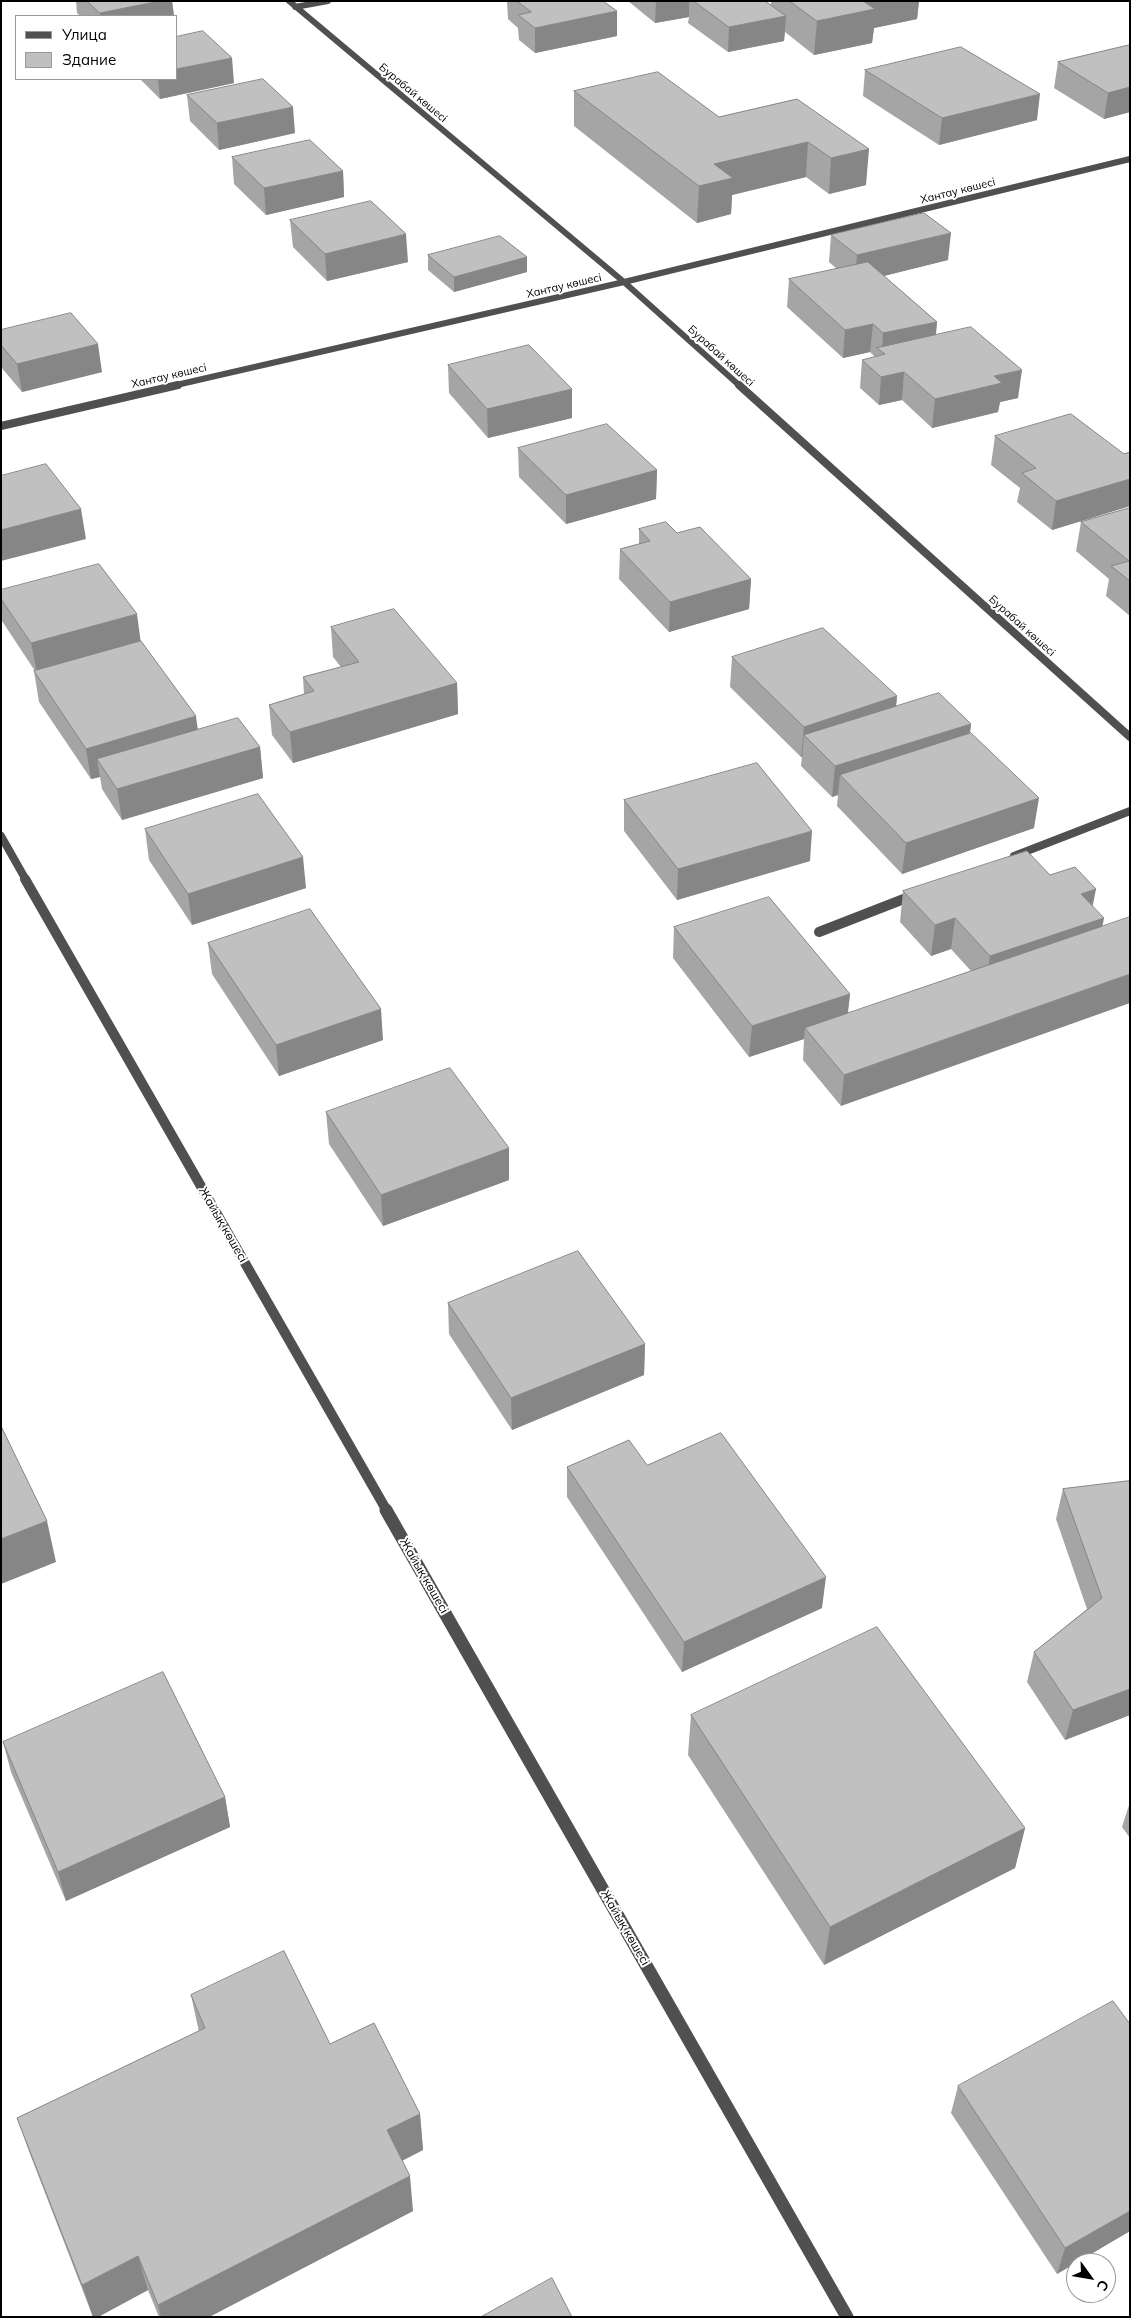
<!DOCTYPE html>
<meta charset="utf-8">
<style>
body{margin:0}
#map{position:relative;width:1131px;height:2318px;overflow:hidden;background:#fff;font-family:Mulish,sans-serif}
canvas{display:block}
.frame{position:absolute;inset:0;border:2px solid #000;pointer-events:none}
.legend{position:absolute;left:15px;top:15px;width:162px;height:65px;box-sizing:border-box;background:#fff;border:1px solid #999;margin:0;padding:6px 9px;list-style:none;font-size:15px;color:#000}
.legend li{display:flex;align-items:center;gap:10px;height:25px}
.legend b{width:25px;border:1px solid #999}
.north{position:absolute;left:1066px;top:2253px;width:50px;height:50px;box-sizing:border-box;background:#fff;border:1px solid #999;border-radius:50%;rotate:122deg;font-size:14px;font-weight:700;line-height:20px;text-align:center;color:#000}
.north::after{content:'';display:block;margin:auto;width:18px;height:22px;background:#000;clip-path:polygon(50% 0,100% 100%,50% 72%,0 100%)}
</style>
<div id="map">
<canvas width="1131" height="2318"></canvas>
<div class="frame"></div>
<ul class="legend">
<li><b style="height:6px;background:#505050"></b>Улица</li>
<li><b style="height:14px;background:#c0c0c0"></b>Здание</li>
</ul>
<div class="north">С</div>
</div>
<script>
const c = document.querySelector('canvas').getContext('2d');
c.lineJoin = 'round';
function stroke(path, color, width, dash) {
  c.strokeStyle = color;
  c.lineWidth = width;
  c.lineCap = dash ? 'butt' : 'round';
  c.setLineDash(dash || []);
  c.stroke(path);
}
function fill(path, color) {
  c.fillStyle = color;
  c.fill(path, 'evenodd');
}
function write(font, color, halo, rows, align = 'center') {
  c.font = font + ' Mulish,sans-serif';
  c.lineWidth = 4;
  c.setLineDash([]);
  c.textBaseline = 'middle';
  c.strokeStyle = halo;
  c.fillStyle = color;
  for (const [text, x, y, turn = 0] of rows) {
    c.save();
    c.translate(x, y);
    c.rotate((+turn || 0) * Math.PI / 180);
    c.textAlign = isNaN(turn) ? turn : align;
    if (halo) c.strokeText(text, 0, 0);
    c.fillText(text, 0, 0);
    c.restore();
  }
}
stroke(new Path2D(`
 M1014,856L1130,811`), '#505050', 8);
stroke(new Path2D(`
 M819,932L914,895`), '#505050', 10);
stroke(new Path2D(`
 M289,1L624,282L740,386
 M295,7L328,1
 M172,386L624,282L1130,159`), '#505050', 6);
stroke(new Path2D(`
 M739,385L1130,737
 M1,426L178,385
 M1,836L26,880`), '#505050', 8);
stroke(new Path2D(`
 M25,879L387,1511`), '#505050', 10);
stroke(new Path2D(`
 M386,1510L847,2317`), '#505050', 13);
fill(new Path2D(`
 M76,1H172L174,16H80L77,13Z
 M507,1H603L617,36L535,53L519,40L518,28L508,19Z
 M628,1H765L771,5V1H919L917,19L874,28L872,43L814,55L785,32L784,41L728,52L688,23L689,17L655,23Z
 M1130,45V112L1104,119L1054,88L1058,62Z
 M865,70L1037,120L939,145L863,96Z
 M140,79H176L234,83L160,99Z
 M574,91L719,117L797,99L866,185L829,194L806,177L732,195L731,214L697,223L574,126Z
 M187,95L295,133L219,150L190,121Z
 M232,157L343,171L344,197L266,215L234,184Z
 M290,220L408,262L327,281L293,247Z
 M831,235L948,260L884,276L937,322L936,335L1018,398L1000,402L998,412L932,428L902,400L879,405L860,388L862,360L875,357L870,352L843,358L787,307L789,279L837,269L829,262Z
 M428,255L527,257V272L454,292L428,270Z
 M1,330L102,372L22,392L1,367Z
 M448,365L572,418L488,438L449,393Z
 M995,436L1124,454L1130,452V506L1052,530L1017,502L1020,488L991,465Z
 M518,448L657,470L656,499L566,524L519,477Z
 M1130,508V616L1106,596L1109,579L1076,551L1081,522Z
 M639,529L677,533L751,579L749,609L669,632L619,579L620,549L639,544Z
 M1,590L140,641L198,729L260,747L263,778L122,820L102,789L100,777L91,779L39,702L34,671H35L2,621Z
 M331,627L457,683L458,714L293,763L272,735L269,705L304,694L303,677L341,667L333,657Z
 M732,657L897,696L896,706L971,724L970,733L1034,828L902,874L837,806L838,795L832,797L801,766L802,757H801L730,687Z
 M624,800L810,861L677,900L624,831Z
 M145,829L306,888L192,925L149,860Z
 M1050,875L1096,889L841,1106L803,1060L804,1039L749,1057L673,958L674,927L850,994L848,1014L971,971L951,949L931,956L900,922L903,891Z
 M208,943L383,1040L279,1076L212,974Z
 M326,1112L509,1180L383,1226L329,1144Z
 M448,1303L645,1344L644,1375L512,1430L449,1334Z
 M647,1465L822,1608L682,1672L567,1497V1467Z
 M1130,1481V1715L1065,1740L1027,1682L1034,1652L1087,1609L1056,1519L1063,1489Z
 M691,1715L1025,1828L1015,1868L824,1965L688,1755Z
 M3,1742L225,1797L230,1827L66,1901L11,1772Z
 M1130,1802V1838L1122,1827Z
 M191,1995L330,2044L420,2114L423,2150L402,2161L413,2211L209,2317H159L148,2290L98,2317H93L30,2154L17,2118L199,2032Z
 M958,2086L1130,2231L1057,2274L951,2113Z`), '#a5a5a5');
fill(new Path2D(`
 M160,1H172L174,16H100V13Z
 M656,1H689V17L655,23Z
 M858,1H919L917,19L874,28L872,43L814,55L817,21Z
 M617,11V36L535,53V28Z
 M786,16L784,41L728,52L729,27Z
 M232,58L234,83L160,99L158,79H176V69Z
 M1130,87V112L1104,119L1108,93Z
 M1040,94L1037,120L939,145L942,118Z
 M293,107L295,133L219,150L217,123Z
 M808,142L806,177L732,195L731,214L697,223L699,186L714,164Z
 M869,149L866,185L829,194L831,158Z
 M343,171L344,197L266,215L264,188Z
 M951,233L948,260L855,283L857,255Z
 M406,234L408,262L327,281L325,254Z
 M527,257V272L454,292V277Z
 M937,322L934,350L885,354L882,352L883,333Z
 M873,324L870,352L843,358L845,330Z
 M98,344L102,372L22,392L17,364Z
 M1022,370L1018,398L1000,402L998,412L932,428L935,399L994,376Z
 M904,372L902,400L879,405L881,377Z
 M572,389V418L488,438L487,409Z
 M657,470L656,499L566,524V495Z
 M1130,479V506L1052,530L1056,501Z
 M81,509L86,539L1,561V530Z
 M751,579L749,609L669,632L670,602Z
 M137,614L141,644L37,673L31,643Z
 M457,683L458,714L293,763L290,732Z
 M897,696L894,726L804,735L802,757H801L804,727Z
 M196,716L200,747L97,759L100,777L91,779L86,749Z
 M971,724L967,754L840,775L838,795L832,797L835,766Z
 M260,747L263,778L122,820L117,789Z
 M1039,798L1034,828L902,874L906,843Z
 M812,831L810,861L677,900L678,869Z
 M303,857L306,888L192,925L188,894Z
 M1096,889L1090,920L1081,894Z
 M955,918L951,949L931,956L935,925Z
 M1104,918L1098,949L985,987L990,956Z
 M1130,974V1003L841,1106L844,1075Z
 M850,994L846,1025L805,1028L804,1039L749,1057L752,1026Z
 M381,1009L383,1040L279,1076L276,1045Z
 M509,1148V1180L383,1226L381,1195Z
 M645,1344L644,1375L512,1430L511,1398Z
 M47,1521L56,1562L1,1584V1539Z
 M826,1577L822,1608L682,1672L684,1642Z
 M1130,1689V1715L1065,1740L1073,1710Z
 M225,1797L230,1827L66,1901L58,1872Z
 M1025,1828L1015,1868L824,1965L830,1927Z
 M420,2114L423,2150L391,2166L387,2130Z
 M410,2176L413,2211L209,2317H161L158,2305Z
 M1130,2211V2231L1057,2274L1065,2248Z
 M138,2256L148,2290L98,2317H93L82,2285Z`), '#868686');
const building = new Path2D(`
 M87,1H160L100,13Z
 M517,1H603L617,11L535,28L518,15L531,12Z
 M694,1H765L786,16L729,27Z
 M790,1H863L875,9L817,21Z
 M203,31L232,58L176,69V37Z
 M1130,45V87L1108,93L1058,62Z
 M961,47L1040,94L942,118L865,70Z
 M658,72L719,117L797,99L869,149L831,158L808,142L714,164L733,178L699,186L574,91Z
 M263,79L293,107L217,123L187,95Z
 M310,140L343,171L264,188L232,157Z
 M371,201L406,234L325,254L290,220Z
 M924,213L951,233L857,255L831,235Z
 M500,236L527,257L454,277L428,255Z
 M868,262L937,322L883,333L873,324L845,330L789,279Z
 M71,313L98,344L17,364L1,345V330Z
 M971,327L1022,370L994,376L1002,383L935,399L904,372L881,377L862,360L885,354L877,348Z
 M529,345L572,389L487,409L448,365Z
 M1071,414L1124,454L1130,452V479L1056,501L1022,473L1036,468L995,436Z
 M607,424L657,470L566,495L518,448Z
 M46,464L81,509L1,530V476Z
 M1130,508V581L1111,566L1129,561L1081,522Z
 M666,522L677,533L700,527L751,579L670,602L620,549L650,541L639,529Z
 M99,564L137,614L31,643L1,599V590Z
 M394,609L457,683L290,732L269,705L314,691L303,677L359,662L331,627Z
 M823,628L897,696L804,727L732,657Z
 M141,641L196,716L86,749L34,671Z
 M939,693L971,724L835,766L804,735Z
 M238,718L260,747L117,789L97,759Z
 M971,733L1039,798L906,843L840,775Z
 M757,763L812,831L678,869L624,800Z
 M258,794L303,857L188,894L145,829Z
 M1027,851L1050,875L1075,867L1096,889L1081,894L1104,918L990,956L955,918L935,925L903,891Z
 M769,897L850,994L752,1026L674,927Z
 M310,909L381,1009L276,1045L208,943Z
 M1130,917V974L844,1075L805,1028Z
 M450,1068L509,1148L381,1195L326,1112Z
 M578,1251L645,1344L511,1398L448,1303Z
 M1,1426L47,1521L1,1539Z
 M721,1433L826,1577L684,1642L567,1467L629,1440L647,1465Z
 M1130,1481V1689L1073,1710L1034,1652L1102,1598L1063,1489Z
 M877,1627L1025,1828L830,1927L691,1715Z
 M163,1672L225,1797L58,1872L3,1742Z
 M284,1951L330,2044L374,2023L420,2114L387,2130L410,2176L158,2305L138,2256L82,2285L17,2118L205,2028L191,1995Z
 M1113,2001L1130,2024V2211L1065,2248L958,2086Z
 M552,2278L572,2317H481Z`);
fill(building, '#c0c0c0');
stroke(building, '#868686', 1);
write('11px', '#000', '#fff', [
 ["Бурабай көшесі",413,93,40],
 ["Хантау көшесі",958,191,-14],
 ["Хантау көшесі",564,286,-13],
 ["Бурабай көшесі",721,356,42],
 ["Хантау көшесі",169,376,-13],
 ["Бурабай көшесі",1022,626,42]
]);
write('12px', '#000', '#fff', [
 ["Жайық көшесі",223,1225,60],
 ["Жайық көшесі",424,1576,60],
 ["Жайық көшесі",625,1928,60]
]);
</script>
